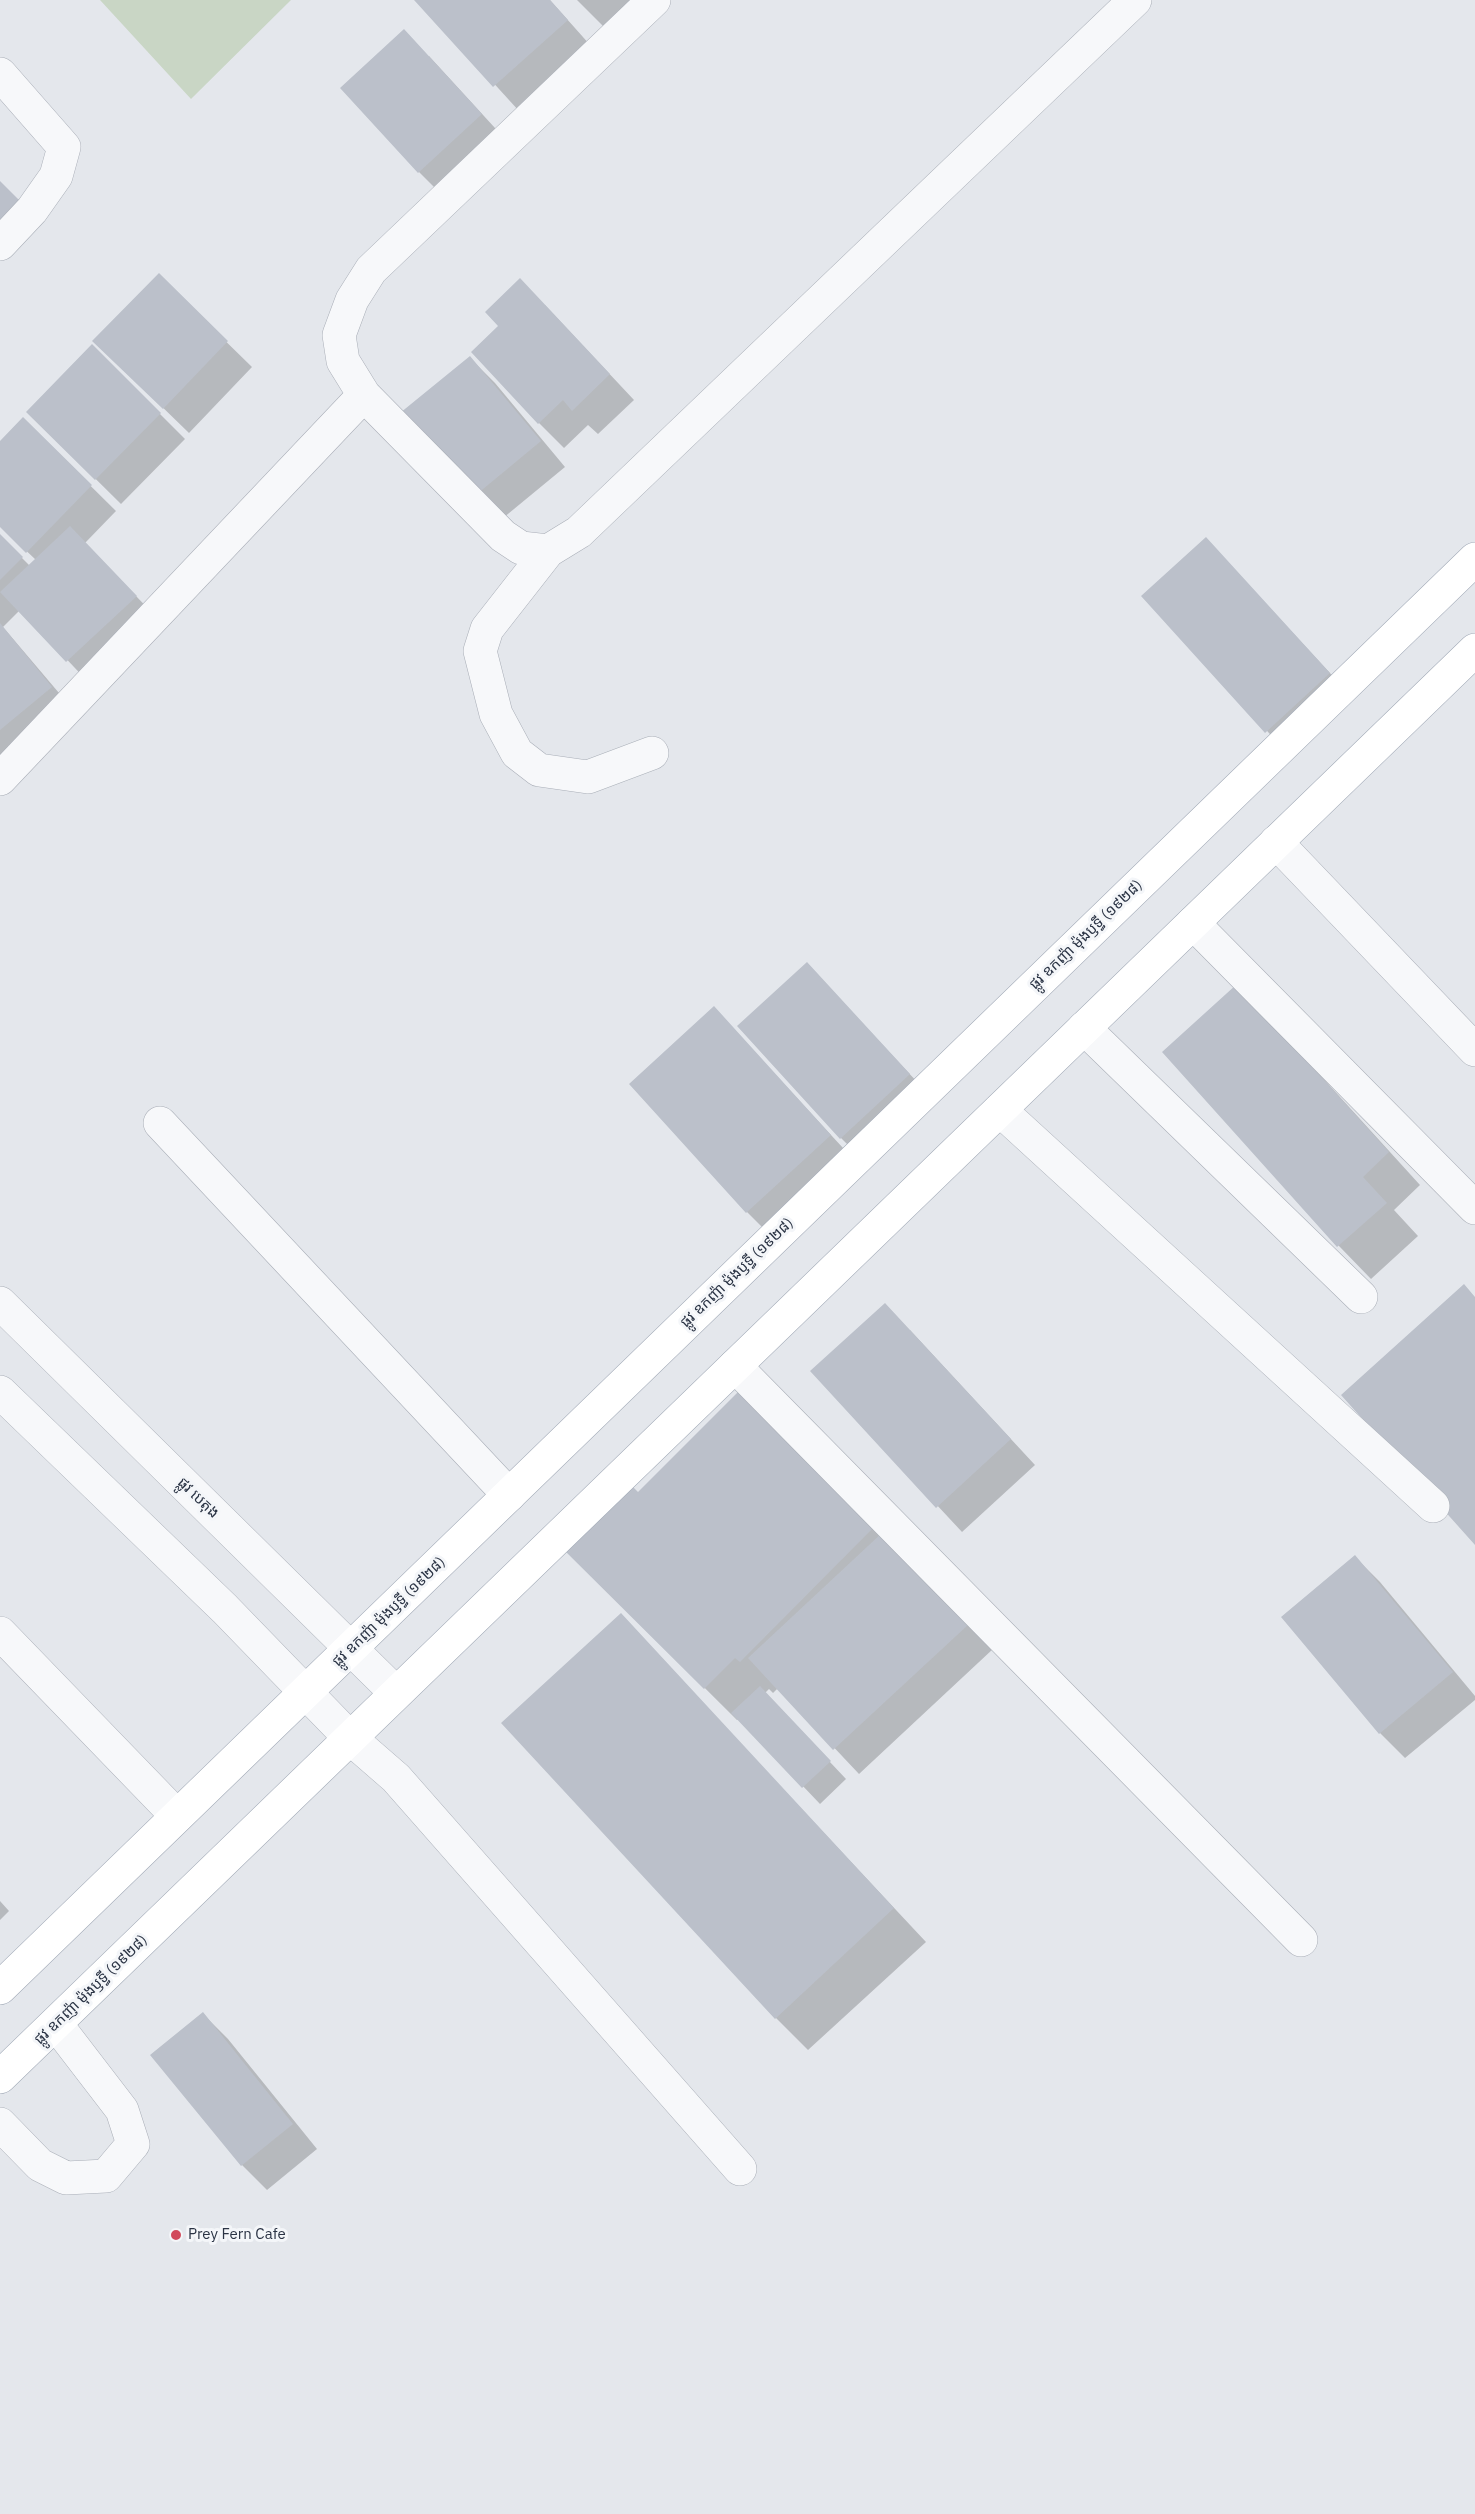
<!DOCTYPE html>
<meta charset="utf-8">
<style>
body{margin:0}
canvas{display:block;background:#e4e7ec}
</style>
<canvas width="1475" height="2514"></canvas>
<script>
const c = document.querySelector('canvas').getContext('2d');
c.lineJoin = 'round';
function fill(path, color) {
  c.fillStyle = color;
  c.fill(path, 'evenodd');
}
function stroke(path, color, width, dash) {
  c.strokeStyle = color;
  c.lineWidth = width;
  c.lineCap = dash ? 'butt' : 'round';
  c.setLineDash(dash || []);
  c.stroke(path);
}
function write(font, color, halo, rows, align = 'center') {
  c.font = font + ' "IBM Plex Sans","Noto Sans Khmer",sans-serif';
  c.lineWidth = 6;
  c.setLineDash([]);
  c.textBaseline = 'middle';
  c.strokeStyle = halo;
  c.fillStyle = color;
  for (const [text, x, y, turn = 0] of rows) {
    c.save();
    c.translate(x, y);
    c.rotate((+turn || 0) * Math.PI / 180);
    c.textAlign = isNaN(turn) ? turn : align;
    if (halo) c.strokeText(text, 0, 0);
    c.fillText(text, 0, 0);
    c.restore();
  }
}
fill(new Path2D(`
 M100,0H291L191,99Z`), '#c9d6c5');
fill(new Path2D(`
 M418,0H550L591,46L519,111Z
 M577,0H638L606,29Z
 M429,56L506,140L444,197L419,172Z
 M159,276L252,367L189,433L120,366Z
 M545,305L634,400L598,434L588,425L564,448L539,423Z
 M92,346L185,439L121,504L28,412Z
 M470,358L495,383L565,467L497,523L472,498Z
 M23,419L116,511L85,543L161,622L92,686L20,610L3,627L76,713L11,766L0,755V536L30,566L36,560L0,526V443Z
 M1206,539L1354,699L1291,757L1143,596Z
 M807,964L934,1100L866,1163L841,1138Z
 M714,1008L855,1161L772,1237L747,1212Z
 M1269,1019L1420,1185L1394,1210L1418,1236L1371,1279L1339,1246L1164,1053Z
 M910,1330L1035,1465L962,1532L812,1371Z
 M739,1393L993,1649L859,1774L778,1688L773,1693L769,1689L765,1693L846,1779L820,1804L739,1719L737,1720L566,1550L638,1494Z
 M1355,1557L1380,1582L1475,1696V1700L1405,1758L1380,1733Z
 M620,1615L926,1942L808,2050L776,2018Z
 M0,1901L9,1911L0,1920Z
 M203,2014L228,2039L317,2149L267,2190L242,2165L152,2055Z`), '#0003');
fill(new Path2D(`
 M414,0H550L568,20L493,87Z
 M404,29L482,114L418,173L340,88Z
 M0,181L24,205L0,229Z
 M159,273L228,341L163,409L92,341Z
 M520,278L610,374L572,411L563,400L538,424L471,352L498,326L485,312Z
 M92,344L161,413L95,480L26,412Z
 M470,356L541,441L471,499L400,413Z
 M23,417L92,485L26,553L0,527V441Z
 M70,526L137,596L66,662L0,592Z
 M0,534L23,557L0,580Z
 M1206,537L1330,673L1265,733L1141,596Z
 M0,623L52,687L0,730Z
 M807,962L910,1074L840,1139L737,1026Z
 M1237,984L1389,1152L1363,1177L1387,1203L1337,1247L1162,1052Z
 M714,1006L831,1135L746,1213L629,1084Z
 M1464,1284L1475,1297V1545L1341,1395Z
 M885,1303L1011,1439L936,1508L810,1371Z
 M739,1391L875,1526L740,1662L735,1658L704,1689L564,1550L630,1484L638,1492Z
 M883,1532L969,1624L833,1750L748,1658Z
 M1355,1555L1453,1672L1379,1734L1281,1617Z
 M621,1613L894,1908L775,2019L501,1723Z
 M760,1686L831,1761L802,1788L731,1713Z
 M203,2012L293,2124L241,2166L150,2055Z`), '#bbc0ca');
const minor = new Path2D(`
 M0,74L64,147L56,176L32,210L0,244
 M548,551L521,548L503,536L364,395L343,361L339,335L352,300L371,270L654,0
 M652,753L588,777L539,770L517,753L496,714L480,651L487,629L548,551L579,532L1135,0
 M0,779L364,395
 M1276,842L1475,1050
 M1193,923L1475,1208
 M1084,1028L1361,1297
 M1000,1110L1433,1506
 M160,1123L509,1495
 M0,1303L396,1693
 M735,1366L1301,1940
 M0,1392L225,1609L350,1738L396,1778L740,2169
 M0,1633L177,1816
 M0,2124L40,2165L66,2178L106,2176L133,2144L122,2110L56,2024`);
const major = new Path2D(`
 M0,1988L1475,559
 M0,2077L1475,650`);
stroke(minor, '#a9aeb7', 34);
stroke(major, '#a3abb8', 34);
stroke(minor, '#f7f8fa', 33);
stroke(major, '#fff', 33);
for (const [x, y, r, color] of [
 [176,2235,6,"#d1495b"]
]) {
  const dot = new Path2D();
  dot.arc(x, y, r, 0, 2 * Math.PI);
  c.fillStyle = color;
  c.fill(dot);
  stroke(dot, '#f4f6f9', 2);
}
write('15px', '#2b3445', '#f4f6f9', [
 ["ផ្លូវ ឧកញ៉ា ម៉ុងឫទ្ធី (១៩២៨)",1086,935,-44],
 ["ផ្លូវ ឧកញ៉ា ម៉ុងឫទ្ធី (១៩២៨)",737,1273,-44],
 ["ផ្លូវ បេតុង",198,1498,44],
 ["ផ្លូវ ឧកញ៉ា ម៉ុងឫទ្ធី (១៩២៨)",389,1612,-44],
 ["ផ្លូវ ឧកញ៉ា ម៉ុងឫទ្ធី (១៩២៨)",91,1990,-44]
]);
write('15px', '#2b3445', '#f4f6f9', [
 ["Prey Fern Cafe",188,2235]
], 'left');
</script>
